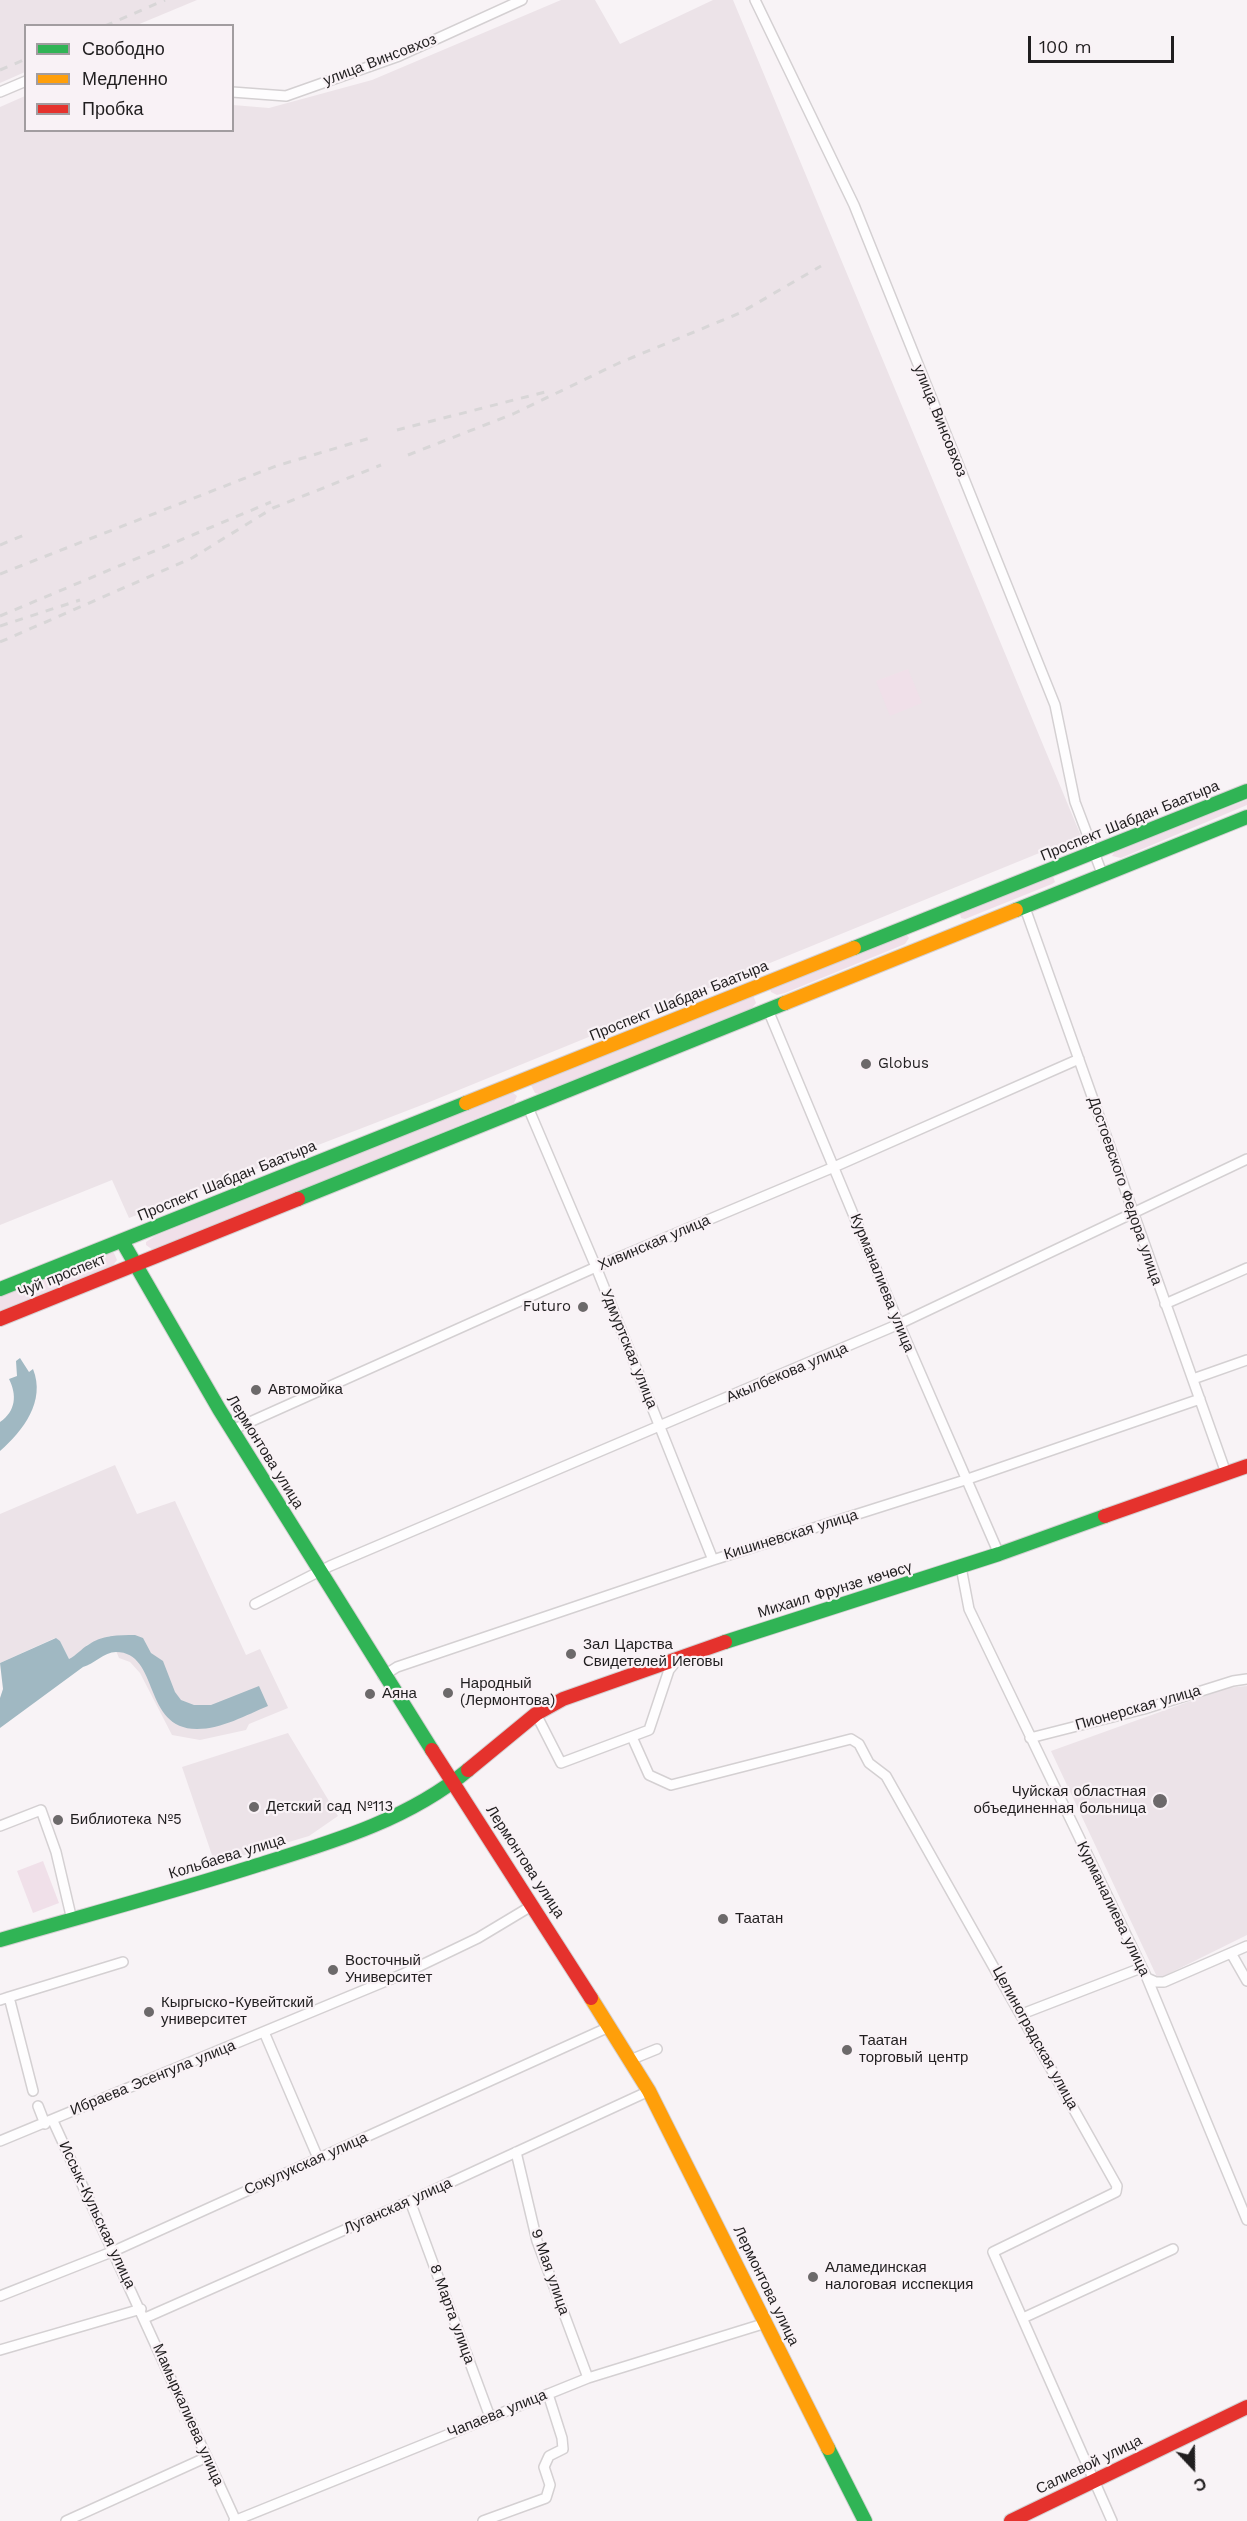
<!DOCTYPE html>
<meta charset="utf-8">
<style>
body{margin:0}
#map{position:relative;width:1247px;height:2521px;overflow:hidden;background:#f8f3f6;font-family:"Work Sans",sans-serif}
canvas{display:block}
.legend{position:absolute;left:24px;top:24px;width:210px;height:108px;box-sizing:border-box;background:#f9f2f6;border:2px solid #a29da0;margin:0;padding:8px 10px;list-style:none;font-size:18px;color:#201e1f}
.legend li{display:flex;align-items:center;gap:12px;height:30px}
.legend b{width:30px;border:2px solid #a29da0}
.north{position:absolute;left:1163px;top:2437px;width:60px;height:60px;-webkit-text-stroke:4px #f9f2f6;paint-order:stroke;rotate:158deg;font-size:16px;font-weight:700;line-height:24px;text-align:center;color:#201e1f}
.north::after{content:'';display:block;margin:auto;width:21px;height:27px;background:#201e1f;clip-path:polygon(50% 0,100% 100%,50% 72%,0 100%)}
.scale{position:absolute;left:1028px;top:36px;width:146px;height:27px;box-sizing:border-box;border:3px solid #201e1f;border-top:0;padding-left:8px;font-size:18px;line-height:21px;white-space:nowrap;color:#201e1f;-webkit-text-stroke:4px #f9f2f6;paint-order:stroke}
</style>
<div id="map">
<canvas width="1247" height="2521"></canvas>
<ul class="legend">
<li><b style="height:8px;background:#30b455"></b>Свободно</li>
<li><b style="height:8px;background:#ff9f0a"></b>Медленно</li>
<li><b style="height:8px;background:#e5322d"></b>Пробка</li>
</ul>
<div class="north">С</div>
<div class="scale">100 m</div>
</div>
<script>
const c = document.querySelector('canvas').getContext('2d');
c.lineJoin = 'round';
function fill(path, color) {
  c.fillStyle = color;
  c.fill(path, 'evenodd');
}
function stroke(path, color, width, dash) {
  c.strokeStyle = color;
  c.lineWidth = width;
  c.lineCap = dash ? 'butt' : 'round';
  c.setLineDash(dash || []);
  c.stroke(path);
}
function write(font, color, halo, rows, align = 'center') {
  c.font = font + ' "Work Sans",sans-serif';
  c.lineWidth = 4.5;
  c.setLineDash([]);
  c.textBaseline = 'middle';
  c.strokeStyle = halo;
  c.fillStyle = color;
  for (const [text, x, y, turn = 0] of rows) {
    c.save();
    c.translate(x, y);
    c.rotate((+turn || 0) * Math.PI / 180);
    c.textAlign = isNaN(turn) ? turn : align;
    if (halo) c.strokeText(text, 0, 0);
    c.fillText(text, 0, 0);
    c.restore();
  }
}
fill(new Path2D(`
 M0,0H197L137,25L26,26L25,72L0,83Z
 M561,0H595L620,44L713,0H733L1081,836L427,1103L129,1218L112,1180L0,1225V107L25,96L26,130H232L233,105L269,108L372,80Z
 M115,1465L137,1514L175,1501L246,1655L260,1649L288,1708L249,1724L246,1730L200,1740L172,1735L140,1673L130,1662L119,1658L110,1636L87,1645L81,1653L69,1659L60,1641L55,1638L0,1663V1514Z
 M1247,1686V1935L1158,1979L1051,1751L1227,1688Z
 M288,1733L338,1816L309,1836L215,1864L182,1767Z`), '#ece3e8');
fill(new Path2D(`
 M908,669L922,703L890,716L876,681Z
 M1247,800V805L1121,858L1112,856L1116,849Z
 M1053,876L1055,882L1052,884L965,919L961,918L959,910Z
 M906,934L909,938L905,944L785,993L777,995L771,992L770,989Z
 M753,995L756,1003L752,1008L539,1094L535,1093L531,1085Z
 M512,1092L517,1096L514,1103L153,1250L146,1245V1242L155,1236Z
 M110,1252L114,1253L117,1260L111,1268L0,1313V1296Z
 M43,1861L59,1903L33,1913L17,1871Z`), '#f0e0e9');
fill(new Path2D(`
 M20,1358L29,1372L33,1369C46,1401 23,1431 0,1451V1422C16,1411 17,1395 9,1379L17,1376L16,1361Z
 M135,1635L143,1638L151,1653L163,1661L175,1692L181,1700L194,1705H211L259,1686L268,1706C246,1715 222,1729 197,1729C142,1729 160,1652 116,1652C104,1652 94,1664 83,1667L0,1728V1698L3,1689L0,1663L56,1638L60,1641L69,1659C77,1655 81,1649 88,1645C101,1635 119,1635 135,1635Z`), '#a0b8c2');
const street = new Path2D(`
 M755,0L854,205L1055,705L1075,802L1103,876
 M0,92L26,81
 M232,92L286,96L399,56L522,0
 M1025,908L1226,1473
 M768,1010L899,1324L999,1554
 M527,1105L596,1267L713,1560
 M1165,1304L1247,1268
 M1193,1379L1247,1360
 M232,1430L596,1267L834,1167L1079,1059
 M961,1567L969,1609L1147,1978L1247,2220
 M255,1604L330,1566L899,1324L1247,1159
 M383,1676L397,1667L713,1560L965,1480L1200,1399
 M536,1714L561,1763L649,1730L669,1670L679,1658
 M632,1737L649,1775L671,1785L851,1739L859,1744L869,1763L886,1776L1117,2186L1116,2192L993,2252L1112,2521
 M1030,1738L1144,1709L1233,1681L1247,1679
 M0,1826L41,1810L56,1852L72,1920
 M1231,1953L1247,1981
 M1147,1978L1156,1982H1164L1247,1946
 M9,1997L123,1962
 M0,2000L9,1997L33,2091
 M1022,2014L1141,1968
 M264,2032L318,2158
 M630,2060L657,2049
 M38,2106L45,2124
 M53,2121L236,2521
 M0,2141L403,1974L478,1938L533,1905
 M516,2152L537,2241L588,2378
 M410,2201L490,2417
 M0,2296L114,2251L609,2027
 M145,2318L410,2201L649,2091
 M1023,2318L1173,2249
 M0,2350L141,2309
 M66,2521L207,2457
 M234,2521L588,2378L766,2323
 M483,2521L546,2498L550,2485L544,2467L549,2456L563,2449L562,2438L548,2394`);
const fast = new Path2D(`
 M1016,910L1247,817
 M854,948L1247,791
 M298,1199L785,1003
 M122,1241L219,1409L432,1750
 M0,1289L466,1103
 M725,1642L999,1554L1105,1516
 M0,1940C86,1915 173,1892 258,1865C332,1842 408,1820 468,1770
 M828,2448L865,2521`);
const slow = new Path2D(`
 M785,1003L1016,910
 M466,1103L854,948
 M591,1998L649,2091L828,2448`);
const jam = new Path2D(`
 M0,1319L298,1199
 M1105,1516L1247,1466
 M432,1750L591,1998
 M468,1770L536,1714L563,1699L725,1642
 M1011,2521L1247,2407`);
stroke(street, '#d4d0d2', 12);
stroke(fast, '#d4d0d2', 16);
stroke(slow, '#d4d0d2', 16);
stroke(jam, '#d4d0d2', 16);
stroke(street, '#fefdfe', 9);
stroke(fast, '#30b455', 14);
stroke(slow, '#ff9f0a', 14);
stroke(jam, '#e5322d', 14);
stroke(new Path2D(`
 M105,26L165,0
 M0,70L26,59
 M397,430L545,392
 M408,455L513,414L619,363L740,313L821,266
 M0,545L24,535
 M0,574L276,466L370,438
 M0,616L271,502
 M0,626L80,600
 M0,642L192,558L273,508L381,465`), '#d8d6d7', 3, [8, 8]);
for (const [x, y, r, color] of [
 [866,1064,6,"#6c696a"],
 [583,1307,6,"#6c696a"],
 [256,1390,6,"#6c696a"],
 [571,1654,6,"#6c696a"],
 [448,1693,6,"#6c696a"],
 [370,1694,6,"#6c696a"],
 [1160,1801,8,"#6c696a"],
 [254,1807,6,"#6c696a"],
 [58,1820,6,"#6c696a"],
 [723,1919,6,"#6c696a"],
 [333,1970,6,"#6c696a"],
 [149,2012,6,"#6c696a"],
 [847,2050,6,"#6c696a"],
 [813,2277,6,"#6c696a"]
]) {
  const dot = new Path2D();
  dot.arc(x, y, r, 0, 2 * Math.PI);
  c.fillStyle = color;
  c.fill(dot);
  stroke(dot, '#f9f2f6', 2);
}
write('15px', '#201e1f', '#f9f2f6', [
 ["улица Винсовхоз",380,60,-21],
 ["улица Винсовхоз",940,421,68],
 ["Проспект Шабдан Баатыра",1130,821,-22],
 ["Проспект Шабдан Баатыра",679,1001,-22],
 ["Проспект Шабдан Баатыра",227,1181,-22],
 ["Достоевского Федора улица",1125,1191,71],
 ["Хивинская улица",654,1243,-23],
 ["Чуй проспект",62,1276,-22],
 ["Курманалиева улица",882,1283,68],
 ["Удмуртская улица",629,1349,68],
 ["Акылбекова улица",787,1373,-23],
 ["Лермонтова улица",265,1452,58],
 ["Кишиневская улица",791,1535,-17],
 ["Михаил Фрунзе көчөсү",835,1590,-17],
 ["Пионерская улица",1138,1708,-16],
 ["Кольбаева улица",227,1857,-17],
 ["Лермонтова улица",525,1862,57],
 ["Курманалиева улица",1113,1909,64],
 ["Целиноградская улица",1035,2038,61],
 ["Ибраева Эсенгула улица",153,2078,-22],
 ["Сокулукская улица",306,2164,-24],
 ["Луганская улица",398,2206,-24],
 ["Иссык-Кульская улица",97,2215,65],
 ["9 Мая улица",550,2272,71],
 ["Лермонтова улица",766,2286,64],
 ["8 Марта улица",452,2314,70],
 ["Чапаева улица",497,2414,-22],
 ["Мамыркалиева улица",188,2415,66],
 ["Салиевой улица",1089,2465,-26]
]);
write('15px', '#201e1f', '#f9f2f6', [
 ["Globus",878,1064],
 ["Futuro",571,1307,"right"],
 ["Автомойка",268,1390],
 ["Зал Царства",583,1645],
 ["Свидетелей Иеговы",583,1662],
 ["Народный",460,1684],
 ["(Лермонтова)",460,1701],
 ["Аяна",382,1694],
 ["Чуйская областная",1146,1792,"right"],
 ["объединенная больница",1146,1809,"right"],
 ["Детский сад №113",266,1807],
 ["Библиотека №5",70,1820],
 ["Таатан",735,1919],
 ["Восточный",345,1961],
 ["Университет",345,1978],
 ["Кыргыско-Кувейтский",161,2003],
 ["университет",161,2020],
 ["Таатан",859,2041],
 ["торговый центр",859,2058],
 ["Аламединская",825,2268],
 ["налоговая исспекция",825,2285]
], 'left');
</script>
